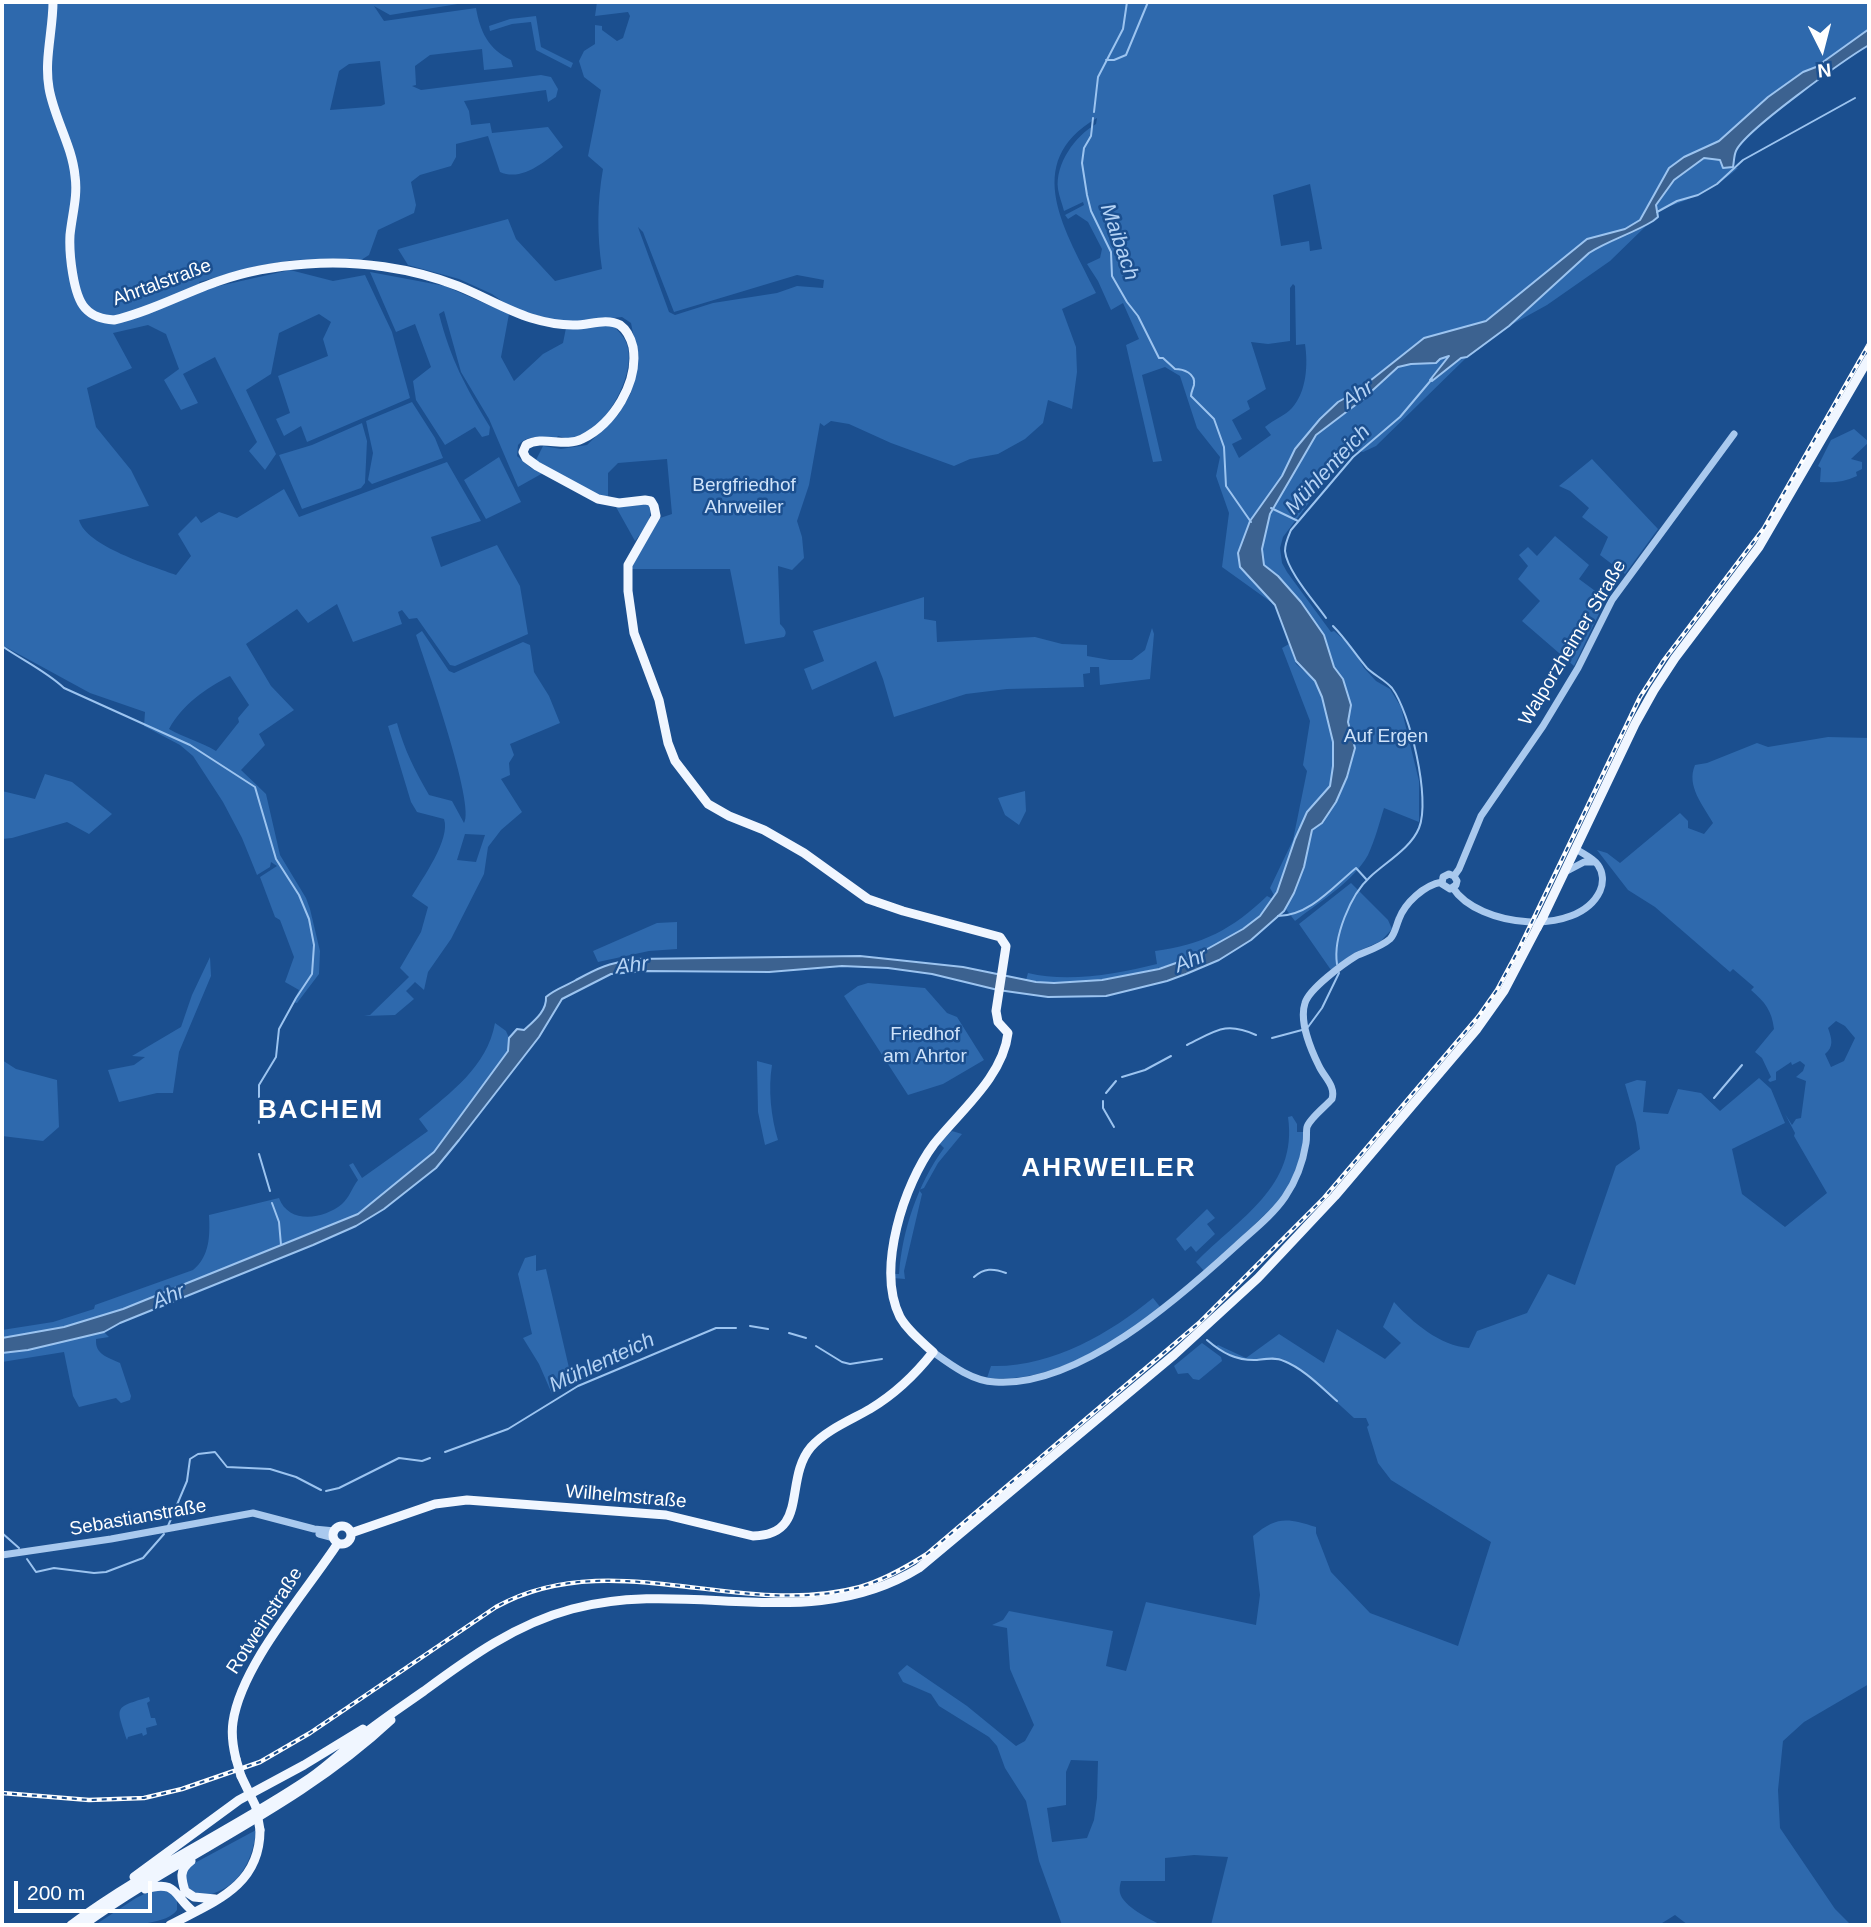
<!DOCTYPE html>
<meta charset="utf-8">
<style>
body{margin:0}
#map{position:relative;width:1871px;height:1927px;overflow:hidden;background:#1b4f8f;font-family:Helvetica,sans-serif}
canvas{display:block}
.frame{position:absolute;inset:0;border:4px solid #fff;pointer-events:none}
.north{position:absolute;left:1787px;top:14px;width:70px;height:70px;-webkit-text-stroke:5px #1b4f8f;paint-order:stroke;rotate:174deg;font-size:19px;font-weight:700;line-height:28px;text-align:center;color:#fff}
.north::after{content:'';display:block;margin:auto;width:24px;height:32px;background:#fff;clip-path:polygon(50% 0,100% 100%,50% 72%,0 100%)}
.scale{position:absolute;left:14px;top:1881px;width:138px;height:32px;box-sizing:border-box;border:4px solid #fff;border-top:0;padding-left:9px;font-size:21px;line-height:24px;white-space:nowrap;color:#fff;-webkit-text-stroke:5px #1b4f8f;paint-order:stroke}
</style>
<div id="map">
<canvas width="1871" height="1927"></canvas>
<div class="frame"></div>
<div class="north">N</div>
<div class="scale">200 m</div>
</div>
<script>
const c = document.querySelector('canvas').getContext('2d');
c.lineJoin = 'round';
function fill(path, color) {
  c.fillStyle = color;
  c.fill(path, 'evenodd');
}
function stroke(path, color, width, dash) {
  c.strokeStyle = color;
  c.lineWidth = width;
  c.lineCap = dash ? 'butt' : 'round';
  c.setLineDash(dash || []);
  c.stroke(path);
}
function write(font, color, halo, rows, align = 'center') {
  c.font = font + ' Helvetica,sans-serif';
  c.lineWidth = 5;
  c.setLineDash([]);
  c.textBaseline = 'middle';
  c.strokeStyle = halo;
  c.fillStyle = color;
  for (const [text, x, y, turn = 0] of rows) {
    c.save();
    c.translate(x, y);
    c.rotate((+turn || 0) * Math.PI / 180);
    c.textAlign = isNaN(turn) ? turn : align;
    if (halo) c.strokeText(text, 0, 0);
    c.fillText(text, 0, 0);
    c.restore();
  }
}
fill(new Path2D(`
 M2,2H470L390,15L374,6L384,21L476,8C480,31 488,49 511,60L513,67L484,70L482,49L430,55L415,66L416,85L412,86L421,90L541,75L551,77L558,89L556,97L548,102L546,90L464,101L469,111L471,125L490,123L492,133L548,127L563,147C546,161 522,182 500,172L488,136L456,144V157L451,166L420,175L411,182L416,205L414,213L378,230L369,255L358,262L341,259L293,260L257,266L199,282L201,290L290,270L333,281L365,275L392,332L410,398L307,442L301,426L284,436L276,419L290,413L278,376L328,356L323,339L331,322L319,314L279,333L271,374L246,390L276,454L265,470L249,451L257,442L215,357L183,374L198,403L181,410L164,380L179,369L166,334L148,325L113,333L132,368L87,388L96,427L131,470L149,506L79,520C86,546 152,566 176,575L191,556L178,534L196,516L201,523L219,512L237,518L284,489L299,517L447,462L481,521L431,537L441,567L497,545L520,586L528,634L455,666L450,665L417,618L409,619L402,610L398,612L402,624L353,642L337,604L308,623L297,609L246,644L271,686L294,710L259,734L265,745L241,770L266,794L280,855L306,898L310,909L320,951L319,974L297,1003L293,1002L299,990L285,982L294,957L280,920L275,917L260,877L277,866L271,862L270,867L257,875L242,838L223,802L193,756L180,745L144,726L145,712L90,693L2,645ZM380,61L385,104L381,106L330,110L339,71L349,64ZM230,676L249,705L238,718L239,722L216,751C201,742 185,738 169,729C182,705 206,688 230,676Z
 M597,2H1869V29L1816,67L1803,72L1768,97L1719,141L1684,157L1645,209L1640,220L1625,229L1587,239L1486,321L1424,338L1356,392L1338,402L1295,449L1282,476L1250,521L1240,567L1275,605L1222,567L1229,513L1216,476L1220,457L1197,428L1180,376L1165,367L1142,375L1162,461L1153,462L1126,345L1139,339L1123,303L1111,310L1098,281L1087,264L1100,258L1102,249L1088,222L1076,214L1068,219L1065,215L1084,205L1083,202L1064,211C1062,203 1059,196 1058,189C1055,164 1075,136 1096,124L1097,118C1019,163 1067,233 1096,293L1062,309L1076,347L1077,372L1072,409L1048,400L1043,423L1025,439L998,454L970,459L954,466L891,443L849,424L831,421L824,426L820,423L809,485L797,521L802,537L804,558L792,570L778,566L780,624C784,628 788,632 784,637L745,644L730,569H630L660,518L672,514L667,459L618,463L608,473V499L577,485L535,462L543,446L561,449L587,445L618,415L631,393L638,358L631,323L622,317L566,323L513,309L492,294L459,279L408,265L398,249L508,219L516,239L555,281L602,269C597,235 597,203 603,169L588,156L601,90L584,77L579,61L584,51L595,44V25L602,26V30L617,41L623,38L630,16L628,12L595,16ZM1310,184L1322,249L1310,251L1309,241L1281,246L1273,195ZM638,227L643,232L674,312L797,275L824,280L823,288L797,286L777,293L713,303L675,315L669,312ZM1293,284L1295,286L1296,345L1305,344C1308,364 1307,391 1292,408C1286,415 1273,420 1265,427L1271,435L1239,458L1232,444L1242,439L1232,420L1250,409L1247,401L1266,389L1251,342L1268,344L1290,341V288Z
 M536,16L541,47L573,63L571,68L536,50L531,22L512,24L490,31L489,26L510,19Z
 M1704,158L1720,160L1723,168H1738C1713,190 1688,201 1657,210L1656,205L1674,180Z
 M1646,226L1610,261L1547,305L1509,326L1589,253C1607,242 1627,237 1646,226Z
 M370,272L445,286L509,314L501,357L514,381L543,354L563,343L566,328L601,325L615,327C618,331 623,336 625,340C639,366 612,417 589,431C583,435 575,437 569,439L558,436L556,439C541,437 529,434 518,445L517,456L531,468L543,473L518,487L489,419L461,372L444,311L439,314C451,360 465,386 490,427L489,435L482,437L475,427L445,445L416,400L413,381L431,367L415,324L396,332Z
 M1449,356L1431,379L1432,381L1461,358L1467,357L1376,446L1363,452L1355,450L1323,484L1283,537L1280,548L1282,563L1287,572L1331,632L1334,631L1352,647L1364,668L1376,681L1390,689L1401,707L1419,781V822L1384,808C1379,824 1375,840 1368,855C1353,882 1319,902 1295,921L1285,908L1294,893L1304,867L1312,830L1322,823L1336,802L1348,777L1355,748L1348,722L1351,705L1343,679L1334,668L1324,635L1301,602L1278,576L1264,565C1260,547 1265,531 1270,514L1316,435L1362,400L1398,367L1411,364L1435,363L1440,359Z
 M412,402L435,438L443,458L372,484L368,480L373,453L366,421Z
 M362,423L367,441L365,483L361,488L302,509L279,455L312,445Z
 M1854,429L1869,442L1851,459L1862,462V469L1856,472L1857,476C1844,482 1834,483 1820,482L1821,468L1818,466L1831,440Z
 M499,457L521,502L486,519L464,480Z
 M1592,459L1658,529L1625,574L1600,555L1608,537L1582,517L1589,508L1570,491L1559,486Z
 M649,504C654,519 644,529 635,541L616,507Z
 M1555,536L1589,565L1579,579L1606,599L1574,666L1522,621L1540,601L1518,579L1528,566L1519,555L1528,547L1537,556Z
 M924,597V619L936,621L937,642L1035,637L1062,644L1087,645V656L1110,660H1132L1145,650L1152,628L1154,634L1150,679L1100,685L1099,667H1090V673L1083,674L1084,687L1007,689L966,694L894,717L883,679L876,661L812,690L804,669L824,661L813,631Z
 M422,631L449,671L454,673L523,642L530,645L534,672L549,696L560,723L510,744L514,755L509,763L510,775L501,779L522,812L501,830L488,847L484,874L451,939L428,972L424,990L415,982L406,991L414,999L395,1015L364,1016L370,1015L409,977L400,968L421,932L428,907L412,896C422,879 451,839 444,819L417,812L411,802L388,726L397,723C404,749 415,771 429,795L452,801L464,823C476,806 425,662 416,635ZM465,834L485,835L476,862L457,860Z
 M1289,644L1296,664L1315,681L1322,697L1333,742V766L1330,786L1307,812L1295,839L1275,897L1270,888L1293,840L1307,771L1303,765L1310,721L1282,648Z
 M1828,737L1869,738V1684L1804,1722L1783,1741L1778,1790L1780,1828L1835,1909L1851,1925H1688L1675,1915L1659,1925H1211L1228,1857L1194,1855L1165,1858V1881H1121C1120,1885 1119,1889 1120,1893C1123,1906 1150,1920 1162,1925H1062L1039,1861L1026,1801L1005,1768L997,1746L989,1737L939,1706L931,1694L903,1682L898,1673L907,1665L967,1706L1016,1746L1025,1741L1034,1725L1010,1669L1007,1628L992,1625L1003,1620L1009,1611L1113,1631L1106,1666L1126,1671L1146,1602L1256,1625L1260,1595L1253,1536C1277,1516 1287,1518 1316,1527V1533L1331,1572L1370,1613L1458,1646L1491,1542L1391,1480L1378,1463L1367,1427L1369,1425L1366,1418H1354L1307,1375L1283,1359L1245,1360L1231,1357L1232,1355L1215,1347L1218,1345L1246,1358L1279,1334L1324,1363L1337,1329L1385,1359L1401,1343L1383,1327L1394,1302C1412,1322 1440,1346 1469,1348L1477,1331L1527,1313L1548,1274L1575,1285L1616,1166L1640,1149L1636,1123L1625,1084L1637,1080L1646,1081L1643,1112L1668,1114L1678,1089L1701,1093L1720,1111L1759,1078L1771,1089L1785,1123L1732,1149L1742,1194L1785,1227L1827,1193L1794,1136L1795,1133L1785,1114L1792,1125L1796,1119L1801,1118L1806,1081L1796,1077L1803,1071L1805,1065L1800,1061L1792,1065L1791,1062L1776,1072V1080L1770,1082L1768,1080L1771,1077L1762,1058L1755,1052L1774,1029C1772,1011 1765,1002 1751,990L1754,987L1733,969L1730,972L1655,907L1628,890L1597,850L1607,853L1620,863L1680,813L1688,821V828L1704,834L1713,823C1703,805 1686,786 1695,765L1707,763L1757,743L1768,747ZM1836,1021L1845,1026L1855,1038L1844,1061L1831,1067L1825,1054C1834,1047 1832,1039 1828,1028ZM1071,1760L1098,1761L1097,1798L1094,1820L1087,1838L1052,1842L1047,1808L1066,1805V1772Z
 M45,774L72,782L112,814L89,834L67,822L12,838L2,839V791L35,799Z
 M1025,791L1026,811L1019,825L1005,815L998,798Z
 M1351,883L1388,920L1392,929L1381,941L1354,953L1331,970L1299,924Z
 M1267,896L1273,899C1240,955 1135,978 1075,982C1058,983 1042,984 1026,980L1028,973C1068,983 1117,974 1157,964L1155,951C1202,945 1233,929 1267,896Z
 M677,922V949L649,951L598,962L593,951L657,923Z
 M210,957L211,976L179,1052L173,1093H157L119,1102L108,1070L134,1065L145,1057L132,1056L181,1027L192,995Z
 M868,983L925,988L947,1013L957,1017L984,1060L943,1084L908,1095L844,996L858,986Z
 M495,1023L506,1031L509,1038L508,1051L465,1112L434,1152L358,1214L123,1309L64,1327L2,1338V1330L53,1322L94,1309L95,1305L193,1270C210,1256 210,1235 209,1215L279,1198C289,1225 324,1219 342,1204C349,1198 352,1188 358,1180L349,1165L353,1163L362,1178L428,1131L419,1119C451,1092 487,1067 495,1023Z
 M2,1060L16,1069L57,1080L59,1127L43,1141L2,1136Z
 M757,1061L772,1065C768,1089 771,1117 778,1140L765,1145L758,1112Z
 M1292,1116L1297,1124V1132H1305L1302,1159L1283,1197L1205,1272L1196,1262C1239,1218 1298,1187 1288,1117Z
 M952,1131L962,1134L938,1163L924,1188L919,1190L922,1194L904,1271L905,1279L893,1278V1274H899C902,1231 918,1183 944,1148L939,1143Z
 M1207,1209L1215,1218L1207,1224L1215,1234L1196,1252L1191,1246L1185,1251L1176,1239Z
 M536,1255V1271L546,1269L573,1385L552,1394L539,1364L523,1338L532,1334L518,1274L525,1258Z
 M1153,1298L1161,1308C1111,1344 1052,1384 987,1378L991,1366C1050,1368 1109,1334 1153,1298Z
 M104,1332L109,1337L96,1339C95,1355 108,1357 120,1363L131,1396L130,1400L121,1403L116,1398L79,1407L73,1396L64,1352L2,1362V1353L28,1350Z
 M1202,1343L1221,1357L1222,1361L1199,1380L1193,1379L1188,1373L1178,1374L1174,1366Z
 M149,1697L150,1701L147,1703L151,1718H155L157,1725L146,1728L147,1734L143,1736L142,1733L128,1737L127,1740C116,1706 113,1708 149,1697Z
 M256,1830C253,1863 236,1893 200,1896L186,1886L185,1872L191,1865Z
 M155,1889H166L177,1898V1910C165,1927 118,1925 95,1925L136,1898Z`), '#2e69ad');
const water = new Path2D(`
 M1869,29V45C1847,58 1744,131 1736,151C1734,155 1734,162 1733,167L1723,168L1720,160L1704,158L1674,180L1656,205L1658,217L1653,221C1632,234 1609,240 1589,253L1509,326L1467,357L1461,358L1432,381L1430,380L1449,356L1440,359L1436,363L1411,364L1398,367L1362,400L1316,435L1270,514L1262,549L1264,565L1278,576L1301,602L1324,635L1334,667L1343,679L1351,705L1348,722L1355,748L1347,777L1336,802L1322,823L1312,830L1304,867L1294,893L1284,911L1251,940L1219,960L1186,974L1167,981L1106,996L1048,997L998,990L932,974L888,968L842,966L769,972L647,971L611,974L562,999L539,1037L459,1140L436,1168L384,1209L356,1226L313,1245L120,1323L104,1332L28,1350L2,1353V1338L64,1327L123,1309L358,1214L434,1152L508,1051L509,1038L517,1029L524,1030C534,1021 547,1011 546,997C555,989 566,986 576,980C600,967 607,964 634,959L860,956L963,967L1036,982L1054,983L1102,980L1159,969L1193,957L1243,929L1260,916L1277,892L1295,839L1307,812L1330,786L1333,766V742L1322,697L1315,681L1296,661L1275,605L1240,567L1238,553L1250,521L1282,476L1295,449L1320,419L1338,402L1356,392L1424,338L1486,321L1587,239L1625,229L1640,220L1669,168L1684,157L1719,141L1768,97L1803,72L1816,67Z`);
fill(water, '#3c6290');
stroke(water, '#9cc4f0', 2);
stroke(new Path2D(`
 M1106,60H1114L1126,55L1148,2
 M1094,112L1098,77L1123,29L1127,2
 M1093,118L1091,136L1084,148L1082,163L1087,195L1091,211L1111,252L1112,276L1127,302L1138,316L1159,358H1163L1175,369C1183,369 1196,373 1194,385C1193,389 1191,392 1191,396L1214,419L1224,447L1226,486L1251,522
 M1657,212L1677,201L1698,195L1717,184L1743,160L1855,98
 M1271,508L1298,521
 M1326,618C1314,601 1287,571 1285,551C1285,543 1288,537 1291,530L1353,457L1400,417L1432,379
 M1333,626C1346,639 1355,654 1367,668C1374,675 1385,680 1392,688C1410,712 1431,799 1419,828C1411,848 1386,862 1370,877C1350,895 1333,938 1337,964
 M2,646C22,660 46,671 64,688L190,745L255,787L276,859L299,895L309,919L314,945L312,974L296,998L279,1029L276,1057L259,1085V1123
 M1278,916C1309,916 1333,887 1356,868L1366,879
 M1308,1027L1322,1008L1339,973
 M1272,1038L1302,1030
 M1187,1045C1216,1031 1225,1021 1256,1035
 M1122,1077L1145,1070L1171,1056
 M1106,1093L1116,1081
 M1714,1098L1742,1065
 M1103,1101V1108L1114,1127
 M259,1154L270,1191
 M272,1203L279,1222L281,1245
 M974,1277C984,1268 993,1268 1006,1273
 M750,1326L768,1329
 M789,1333L806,1338
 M1207,1340C1222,1353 1237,1361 1257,1360C1266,1359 1276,1357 1284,1361C1304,1369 1321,1387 1337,1401
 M816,1346L842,1362L850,1364L882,1359
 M445,1452L508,1429L578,1386L716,1328H736
 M326,1491L339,1488L399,1458L422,1461L430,1458
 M168,1526L187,1481L190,1459L198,1454L215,1452L227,1467L270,1469L296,1477L321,1490
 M2,1533L19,1548
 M27,1559L36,1572L54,1568L94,1573L106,1572L143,1558L164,1534`), '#9cc4f0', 2);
stroke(new Path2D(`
 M1565,872L1584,862H1595
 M1454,876L1457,881L1456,885L1450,889L1442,884L1443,877L1449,874L1454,876L1459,869L1481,816L1543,726L1578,668L1612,600L1734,434
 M1453,888C1478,927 1578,938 1600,891C1604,882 1603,872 1598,865C1593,858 1583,854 1576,849
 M933,1352C951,1365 972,1381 995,1382C1078,1388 1178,1299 1236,1246C1252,1231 1272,1216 1285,1197C1296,1181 1303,1162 1306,1143C1307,1138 1306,1131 1307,1127C1310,1118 1325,1107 1332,1099C1336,1086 1324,1077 1319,1066C1311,1050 1299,1021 1305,1003C1309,989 1343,964 1356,956C1367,951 1381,947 1390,939C1395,934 1396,926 1399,919C1405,903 1424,885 1442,882
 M319,1534L334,1538
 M2,1555L111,1539L253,1513L314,1529L335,1531`), '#a9c9ee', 7);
stroke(new Path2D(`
 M53,2C53,30 44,60 49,88C54,118 72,145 75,176C78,196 72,215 70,235C69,253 73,295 85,308C93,317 103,319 114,320C150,312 184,293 219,281C247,271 277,266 307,264C357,260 412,268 458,286C483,296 506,310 531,318C544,322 559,325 573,325C587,326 606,317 620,325C627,330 631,339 633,347C639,383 613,424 582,439C564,448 543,435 526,445L523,452L526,458L537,466L598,499L619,503L645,500L651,501L654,506L656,516L628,565V591L634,633L659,700L668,743L675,761L708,804L729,816L764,830L804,853L868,899L903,911L1000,937L1006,946L996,1011L998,1022L1008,1033C1003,1077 960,1111 934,1144C904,1184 876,1269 900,1317C908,1331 921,1341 933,1352C915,1375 895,1394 870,1409C851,1420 826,1430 811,1447C783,1480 810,1535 753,1536L666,1515L467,1500L435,1504L351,1533
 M1543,917L1635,724L1654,690L1675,658L1759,547L1869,358
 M333 1535a9 9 0 1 1 18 0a9 9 0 1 1-18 0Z
 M236,1759C233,1747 231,1735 233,1722C241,1665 306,1592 338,1543
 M241,1776L256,1807
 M191,1861C179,1870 181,1878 185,1891L194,1897L215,1899
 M134,1877L239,1800L304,1765L363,1729
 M145,1889C178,1879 174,1897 194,1912
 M71,1925C146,1869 233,1830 310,1778C329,1765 346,1748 364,1734C383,1719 404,1705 424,1691C470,1657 516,1624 572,1609C691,1577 809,1636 919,1568L1174,1355L1258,1278L1335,1196L1477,1029L1504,991L1537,928
 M83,1925C185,1852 298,1807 391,1720
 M170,1925C213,1902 260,1887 260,1830`), '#f0f6ff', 9);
const rail = new Path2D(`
 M2,1793L89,1800L144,1798L182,1789L260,1762L310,1733L496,1607C611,1543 740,1620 860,1587C884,1580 905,1568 927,1554L1199,1323L1324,1198L1478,1017L1497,990L1519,949L1640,697L1664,660L1764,528L1869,344`);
stroke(rail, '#fff', 4.5);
stroke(rail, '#1b4f8f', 2, [5]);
stroke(new Path2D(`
 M1537,928L1543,917
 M236,1759L241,1776
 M256,1807L260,1830`), '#f0f6ff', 9);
write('19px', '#fff', '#1b4f8f', [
 ["Ahrtalstraße",162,283,-20],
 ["Walporzheimer Straße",1573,643,-59],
 ["Wilhelmstraße",626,1497,5],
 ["Sebastianstraße",138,1518,-10],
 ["Rotweinstraße",265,1621,-57]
]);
write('19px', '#cfe3fa', '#1b4f8f', [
 ["Bergfriedhof",744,486],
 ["Ahrweiler",744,508],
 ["Auf Ergen",1386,737],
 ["Friedhof",925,1035],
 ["am Ahrtor",925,1057]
]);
write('italic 21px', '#b5d3f5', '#1b4f8f', [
 ["Maibach",1119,242,71],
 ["Ahr",1358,395,-34],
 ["Mühlenteich",1328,470,-47],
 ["Ahr",1191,961,-22],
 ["Ahr",632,966,-6],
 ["Ahr",169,1297,-22],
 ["Mühlenteich",602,1363,-25]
]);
c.letterSpacing = '2px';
write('bold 26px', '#fff', '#1b4f8f', [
 ["BACHEM",321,1111],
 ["AHRWEILER",1109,1169]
]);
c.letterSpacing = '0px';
</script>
